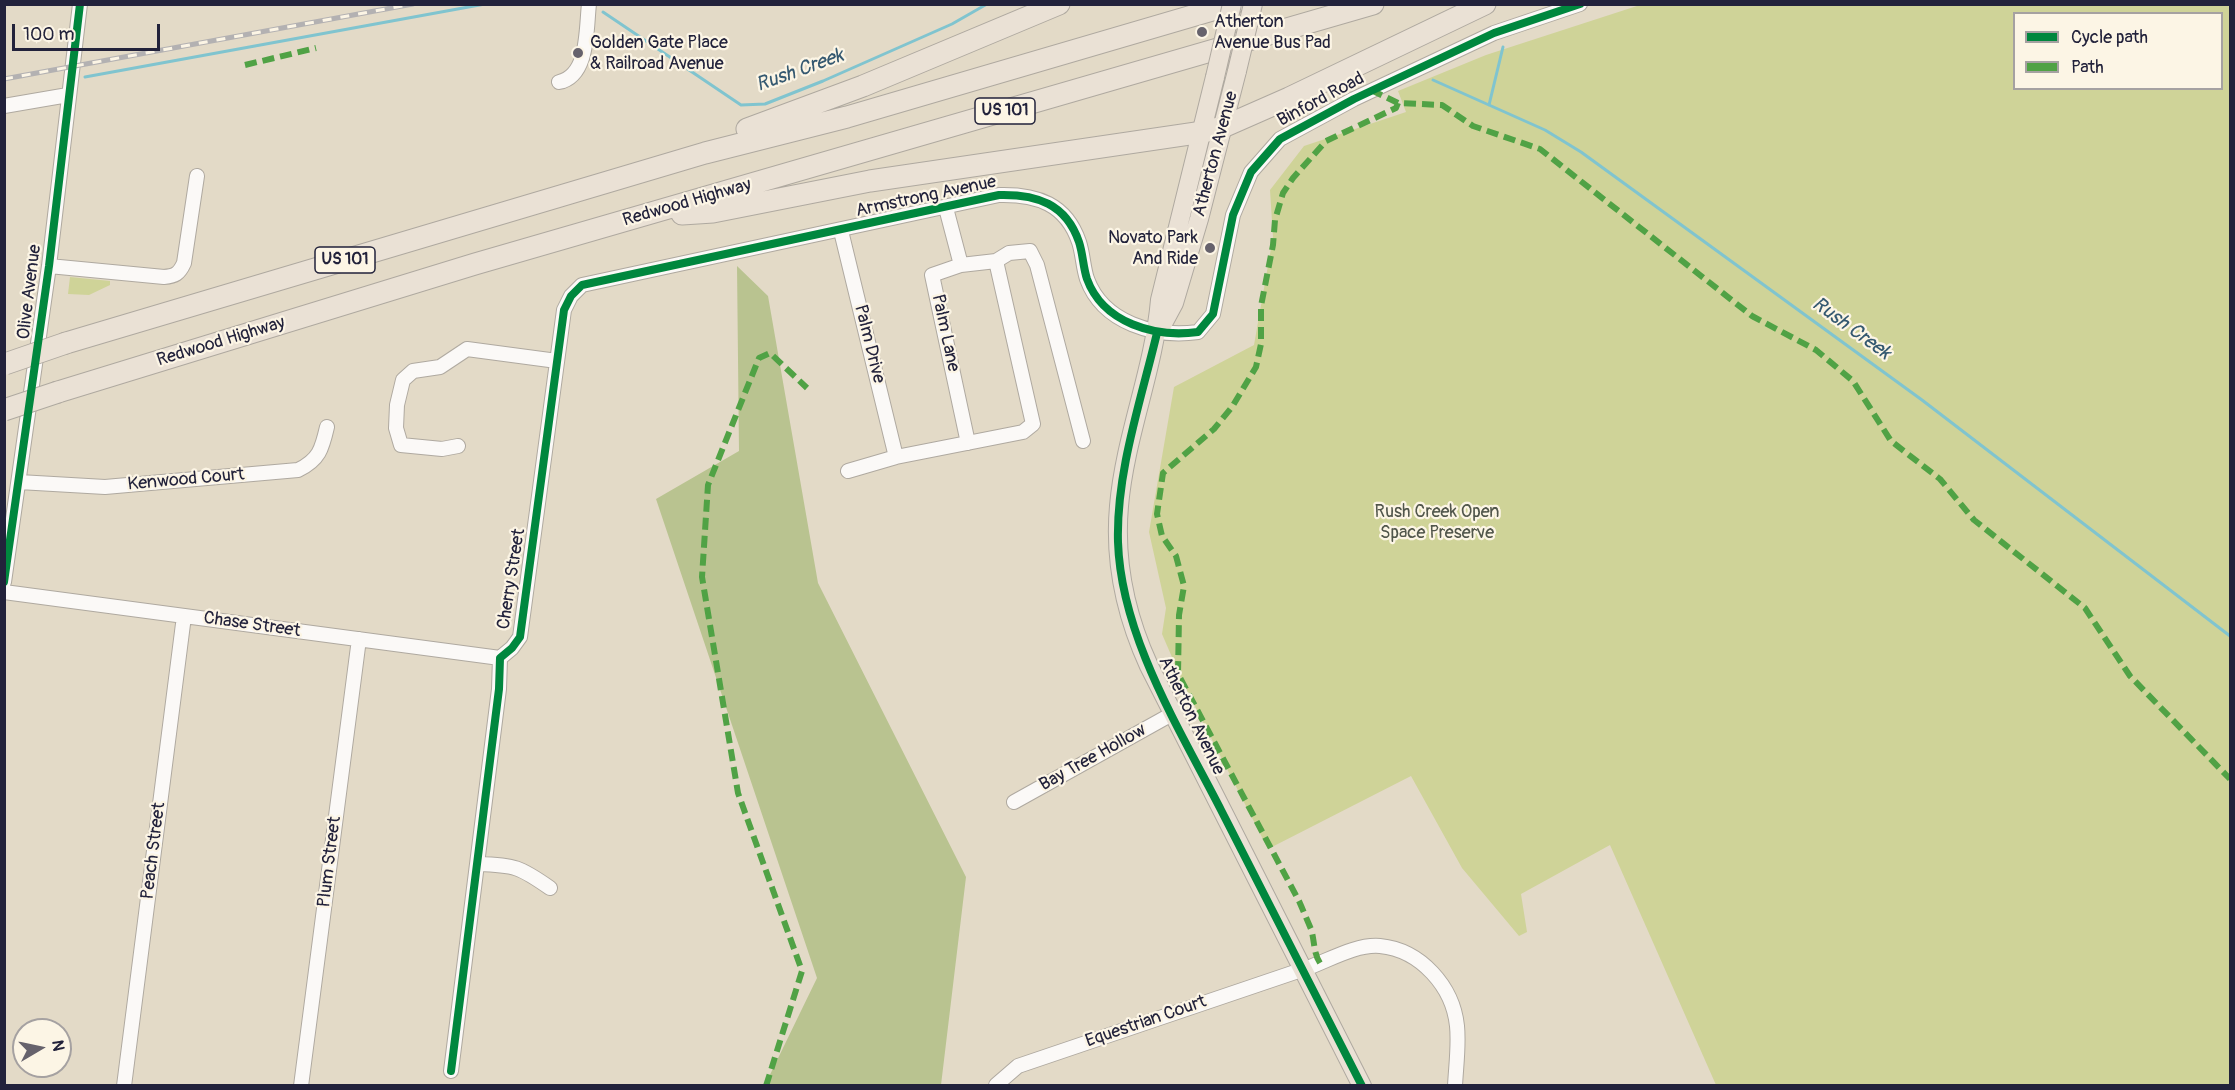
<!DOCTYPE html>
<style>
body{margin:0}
#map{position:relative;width:2235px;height:1090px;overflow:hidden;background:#e3dac7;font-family:Pangolin,sans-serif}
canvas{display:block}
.frame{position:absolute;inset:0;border:6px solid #22223b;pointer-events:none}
.legend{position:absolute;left:2013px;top:12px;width:210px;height:78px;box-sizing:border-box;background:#fcf5e5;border:2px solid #a5a1a1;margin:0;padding:8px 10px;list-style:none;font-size:18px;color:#22223b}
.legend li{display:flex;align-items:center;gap:12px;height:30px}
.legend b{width:30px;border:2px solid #a5a1a1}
.north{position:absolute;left:12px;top:1018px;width:60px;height:60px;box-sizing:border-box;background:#fcf5e5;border:2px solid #a5a1a1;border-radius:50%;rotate:81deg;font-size:16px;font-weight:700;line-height:24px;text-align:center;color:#22223b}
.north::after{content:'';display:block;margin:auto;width:21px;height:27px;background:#66626c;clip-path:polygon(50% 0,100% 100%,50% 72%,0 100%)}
.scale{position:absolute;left:12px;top:24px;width:148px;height:27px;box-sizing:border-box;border:3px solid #22223b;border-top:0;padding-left:8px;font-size:18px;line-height:21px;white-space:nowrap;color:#22223b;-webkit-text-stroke:4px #fcf5e5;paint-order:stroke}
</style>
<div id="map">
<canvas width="2235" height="1090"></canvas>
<div class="frame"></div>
<ul class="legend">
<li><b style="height:8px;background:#00873e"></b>Cycle path</li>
<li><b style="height:8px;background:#50a245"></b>Path</li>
</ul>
<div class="north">N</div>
<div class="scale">100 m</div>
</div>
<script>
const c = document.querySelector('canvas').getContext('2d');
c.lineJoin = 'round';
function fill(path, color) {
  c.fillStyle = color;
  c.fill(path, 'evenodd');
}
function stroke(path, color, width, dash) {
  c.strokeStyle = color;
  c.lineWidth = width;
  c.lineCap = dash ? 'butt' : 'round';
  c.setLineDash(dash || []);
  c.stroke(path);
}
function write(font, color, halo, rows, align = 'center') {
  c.font = font + ' Pangolin,sans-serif';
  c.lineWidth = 4.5;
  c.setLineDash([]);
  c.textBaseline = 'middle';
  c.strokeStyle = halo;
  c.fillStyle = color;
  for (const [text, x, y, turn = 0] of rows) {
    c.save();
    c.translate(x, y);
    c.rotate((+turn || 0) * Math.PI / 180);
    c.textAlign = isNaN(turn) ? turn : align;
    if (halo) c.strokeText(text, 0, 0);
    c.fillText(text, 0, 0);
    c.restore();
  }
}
fill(new Path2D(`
 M1640,5H2230V1085H1716L1610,845L1521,894L1527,932L1519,936L1462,868L1411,776L1268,849L1184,685L1162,634L1166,608L1149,532L1174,387L1254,345L1273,237L1270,190L1304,146L1406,112L1398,91L1486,55ZM2014,14H2222V88H2014Z
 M70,277L110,281V285L89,295L68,294Z`), '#cfd398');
fill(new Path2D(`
 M737,266L768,296L818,583L966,877L941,1085H765L817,978L656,499L739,451Z`), '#b9c390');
stroke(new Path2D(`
 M603,12L741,105L765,104L823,81L952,24L987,4
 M85,77L485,4
 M1433,80L1545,130L1581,152L1922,400L2230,636
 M1489,105L1503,47`), '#80c4cf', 3);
const minor = new Path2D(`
 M559,82C589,76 586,29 589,4
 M4,106L68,95
 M946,208L961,265
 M841,231L896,457
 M996,261L1009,253L1030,251L1037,265L1083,441
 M49,266L164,277C175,276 179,274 184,263L197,176
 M458,446L442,449L401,445L396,428L397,405L403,380L413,371L440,367L467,349L557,361
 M848,471L896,457L1023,432L1033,424L996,261L961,265L932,275L968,443
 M19,482L105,487L298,470C319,460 322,449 327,427
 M4,582L49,266L80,4
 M4,592L500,658
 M1014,802L1172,714
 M478,864C515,865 520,867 550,888
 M451,1071L499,689L500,658L512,648L520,637L564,310L571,296L582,285L999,195C1037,194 1066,204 1079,242C1083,254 1083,267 1087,279C1103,323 1155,338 1198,332L1213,314L1233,215L1251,172L1280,139L1354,99L1494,33L1580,4
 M996,1085L1018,1066L1310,967C1331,959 1357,944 1380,946C1421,950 1453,987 1457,1026C1459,1045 1456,1066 1455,1086
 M124,1086L184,616
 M301,1086L359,639`);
const major = new Path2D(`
 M1215,77L1160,300C1154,370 1125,436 1119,506C1114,562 1126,616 1149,666L1362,1086
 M1160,329L1174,303L1199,219L1237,71`);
const highway = new Path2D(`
 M747,129L863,86L1059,4
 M682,214L713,212L870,181L1203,132L1223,127L1289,98L1485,4
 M66,343L705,153L847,117L1233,4
 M58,392L475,264L1373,4`);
stroke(minor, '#afa9a0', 16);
stroke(major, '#afa9a0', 20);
stroke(highway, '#afa9a0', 23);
stroke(minor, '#fbf9f7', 14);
stroke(major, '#eae1d5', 18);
stroke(highway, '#eae1d5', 21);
const rail = new Path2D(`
 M4,79L413,4`);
stroke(rail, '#b3b1b2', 5);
stroke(rail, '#fcf5e5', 3, [9]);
const majorBridge = new Path2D(`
 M1237,71L1253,4
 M1215,77L1232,4`);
const highwayBridge = new Path2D(`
 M5,364L66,343
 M4,410L58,392`);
stroke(majorBridge, '#afa9a0', 20, []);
stroke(highwayBridge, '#afa9a0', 23, []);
stroke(majorBridge, '#eae1d5', 18);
stroke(highwayBridge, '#eae1d5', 21);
stroke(new Path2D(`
 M245,65L316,48
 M1371,90L1398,103L1442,105L1473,126L1540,149L1752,316L1816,350L1853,381L1891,441L1940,479L1974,520L2085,608L2130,676L2230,779
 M1320,963C1313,952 1315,942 1311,929C1307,920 1303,910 1299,901L1178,674L1179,615L1184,586L1176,556L1162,536L1157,514L1163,473L1214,429L1232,407L1256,367L1261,344V306L1273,245L1275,220L1283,193L1293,178L1326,141L1396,108L1398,103
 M766,1086L802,971L738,793L702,577L708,485L759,358L770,353L807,388`), '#50a245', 6, [12, 6]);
stroke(new Path2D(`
 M1157,333C1141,400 1116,473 1118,542C1121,636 1179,728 1221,810C1268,902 1315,994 1362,1086
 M4,582L49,266L80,4
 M451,1071L499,689L500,658L512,648L520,637L564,310L571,296L582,285L999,195C1037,194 1066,204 1079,242C1083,254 1083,267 1087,279C1103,323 1155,338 1198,332L1213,314L1233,215L1251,172L1280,139L1354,99L1494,33L1580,4`), '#00873e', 8);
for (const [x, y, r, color] of [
 [1202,32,6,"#66626c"],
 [578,53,6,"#66626c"],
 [1210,248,6,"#66626c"]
]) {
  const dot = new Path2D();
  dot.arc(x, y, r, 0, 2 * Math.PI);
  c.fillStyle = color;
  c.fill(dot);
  stroke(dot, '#fcf5e5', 2);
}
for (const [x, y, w] of [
 [1005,111,60],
 [345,260,60]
]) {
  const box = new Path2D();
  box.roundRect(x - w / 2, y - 13, w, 26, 4.5);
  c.fillStyle = '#fcf5e5';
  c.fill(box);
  stroke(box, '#22223b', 1.5);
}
write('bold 16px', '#22223b', null, [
 ["US 101",1005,111],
 ["US 101",345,260]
]);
write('18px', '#22223b', '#fcf5e5', [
 ["Atherton",1214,22],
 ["Avenue Bus Pad",1214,43],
 ["Golden Gate Place",590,43],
 ["& Railroad Avenue",590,64],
 ["Novato Park",1198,238,"right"],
 ["And Ride",1198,259,"right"]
], 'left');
write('18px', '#22223b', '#fcf5e5', [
 ["Binford Road",1321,100,-28],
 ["Atherton Avenue",1216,154,-75],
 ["Armstrong Avenue",926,197,-12],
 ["Redwood Highway",687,203,-16],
 ["Olive Avenue",30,292,-83],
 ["Palm Lane",945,333,78],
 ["Redwood Highway",221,342,-17],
 ["Palm Drive",869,344,76],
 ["Kenwood Court",186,480,-5],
 ["Cherry Street",512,579,-81],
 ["Chase Street",252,625,8],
 ["Atherton Avenue",1191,716,64],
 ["Bay Tree Hollow",1093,758,-29],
 ["Peach Street",154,851,-83],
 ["Plum Street",330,862,-83],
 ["Equestrian Court",1146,1022,-19]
]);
write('18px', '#51564b', '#fcf5e5', [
 ["Rush Creek Open",1437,512],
 ["Space Preserve",1437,533]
]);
write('italic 20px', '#345870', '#fcf5e5', [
 ["Rush Creek",800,71,-20],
 ["Rush Creek",1851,329,36]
]);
</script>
